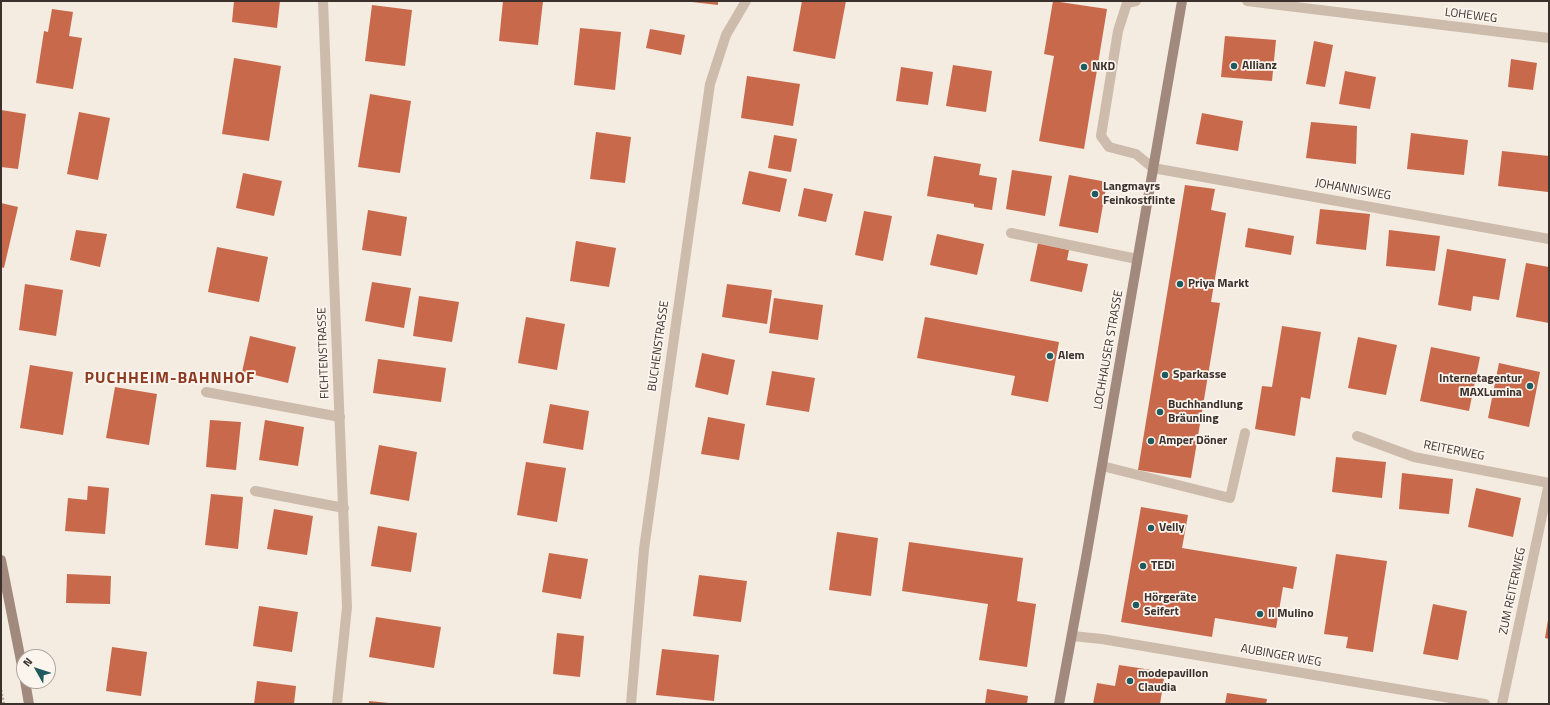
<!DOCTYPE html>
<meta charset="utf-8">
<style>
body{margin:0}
#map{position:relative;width:1550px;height:705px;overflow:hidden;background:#f4ebe1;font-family:"Titillium Web",sans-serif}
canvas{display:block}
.frame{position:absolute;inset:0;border:2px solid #3b302b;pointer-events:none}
.north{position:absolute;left:16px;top:649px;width:40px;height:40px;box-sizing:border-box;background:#fbf5ee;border:1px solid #aea6a0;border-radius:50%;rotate:309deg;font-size:11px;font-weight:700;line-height:16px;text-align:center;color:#3b302b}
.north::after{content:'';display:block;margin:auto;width:14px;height:18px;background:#1f5a5e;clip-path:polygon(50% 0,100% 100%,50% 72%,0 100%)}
</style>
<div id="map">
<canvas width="1550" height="705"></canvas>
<div class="frame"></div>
<div class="north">N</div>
</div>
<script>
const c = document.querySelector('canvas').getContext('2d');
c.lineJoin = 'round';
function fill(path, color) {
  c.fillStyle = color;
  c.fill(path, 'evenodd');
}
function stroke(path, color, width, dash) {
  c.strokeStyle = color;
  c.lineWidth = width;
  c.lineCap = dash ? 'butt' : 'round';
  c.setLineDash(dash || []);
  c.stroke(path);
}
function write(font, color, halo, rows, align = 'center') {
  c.font = font + ' "Titillium Web",sans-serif';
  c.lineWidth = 3.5;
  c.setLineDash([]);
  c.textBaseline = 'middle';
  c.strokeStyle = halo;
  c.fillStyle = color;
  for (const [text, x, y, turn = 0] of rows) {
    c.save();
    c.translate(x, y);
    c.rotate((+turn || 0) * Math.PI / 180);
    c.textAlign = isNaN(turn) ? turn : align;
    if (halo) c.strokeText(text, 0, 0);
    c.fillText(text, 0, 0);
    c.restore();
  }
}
fill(new Path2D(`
 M234,1H280L277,28L232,22Z
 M503,1H543L538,45L499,41Z
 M683,1H718V5Z
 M802,1H846L835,59L793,51Z
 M1053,1L1107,9L1084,149L1039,141L1054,56L1044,54Z
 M372,5L412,10L405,66L365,61Z
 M52,9L73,12L69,36L82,38L73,89L36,83L44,31L48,32Z
 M580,28L621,32L615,90L574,85Z
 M650,29L685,35L681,55L646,48Z
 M1225,36L1276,40L1272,81L1221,77Z
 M1314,41L1333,45L1325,87L1306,84Z
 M234,58L281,66L269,141L222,134Z
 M1511,59L1537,63L1533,90L1508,87Z
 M953,65L992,71L986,112L946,106Z
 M901,67L933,72L928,105L896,101Z
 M1345,71L1376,77L1370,109L1339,104Z
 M747,76L800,84L793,126L741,118Z
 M370,94L411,101L400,173L358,167Z
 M1,110L26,114L18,169L1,167Z
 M79,112L110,118L98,180L67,174Z
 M1202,113L1243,121L1238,151L1196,144Z
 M1311,122L1357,126L1356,164L1306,158Z
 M596,132L631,137L625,183L590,179Z
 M1411,133L1468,140L1464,175L1407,169Z
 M774,135L797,139L791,172L768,168Z
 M1502,151L1549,156L1548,192L1498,186Z
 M934,156L981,164L979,175L997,178L992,210L974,207V204L927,196Z
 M1012,170L1052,176L1045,216L1006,209Z
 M749,171L787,179L780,212L742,204Z
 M243,173L282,181L274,216L236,208Z
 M1069,175L1107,182L1098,233L1059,226Z
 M1185,185L1215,189L1211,210L1226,213L1211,302L1220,303L1191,478L1138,470Z
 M804,188L833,194L826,222L798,216Z
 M1,203L18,207L4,268L1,267Z
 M1320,209L1370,214L1366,250L1316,244Z
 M368,210L407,217L401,256L362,250Z
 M864,211L892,216L883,261L855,255Z
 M1248,228L1294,236L1291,255L1245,247Z
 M76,230L107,234L100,267L70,260Z
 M1389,230L1440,236L1435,271L1386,266Z
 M937,234L984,244L977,275L930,265Z
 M576,241L616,248L609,287L570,281Z
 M1038,243L1069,250L1067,260L1088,264L1082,292L1030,281Z
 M217,247L268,257L259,302L208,292Z
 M1447,249L1506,259L1499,300L1473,296L1471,311L1438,305Z
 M1526,263L1549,267V323L1516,317Z
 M372,282L411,288L404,328L365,321Z
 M25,284L63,290L56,336L19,330Z
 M727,284L772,290L767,324L722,317Z
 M419,296L459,302L452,342L413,336Z
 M774,298L823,305L818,340L769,333Z
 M526,317L565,324L557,370L518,363Z
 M925,317L1059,342L1048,402L1011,395L1015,376L917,358Z
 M1282,326L1321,332L1310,399L1301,397L1295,436L1255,429L1262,386L1272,387Z
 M250,336L296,347L288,383L242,372Z
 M1358,337L1397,345L1386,395L1348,388Z
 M1431,347L1480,357L1469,411L1420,401Z
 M702,353L735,360L728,395L695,387Z
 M378,359L446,368L441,402L373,393Z
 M1499,363L1540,372L1529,427L1488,418Z
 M30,365L73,372L63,435L20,428Z
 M772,371L815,378L809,412L766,405Z
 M115,387L157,394L149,445L106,438Z
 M550,404L589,411L583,450L543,443Z
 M708,417L745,424L739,460L701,454Z
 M210,420L241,422L236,470L206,467Z
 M265,420L304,427L298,466L259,460Z
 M379,445L417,452L409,501L370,494Z
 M1336,457L1386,462L1382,498L1332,492Z
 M526,462L566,468L557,522L517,515Z
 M1402,473L1453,479L1449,514L1399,509Z
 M88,486L109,488L105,534L65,531L68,498L87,500Z
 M1476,488L1521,498L1513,537L1468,527Z
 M211,494L243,497L238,549L205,545Z
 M1141,507L1188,515L1182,548L1297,567L1293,589L1283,587L1276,628L1215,618L1212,637L1121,622Z
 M274,509L313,516L307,555L267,549Z
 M378,526L417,533L411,572L371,566Z
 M837,532L878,538L871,596L829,590Z
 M909,542L1023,558L1017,601L1036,604L1027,667L979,660L988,604L902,591Z
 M549,553L588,559L581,599L542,592Z
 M1336,554L1387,561L1373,652L1346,648L1348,637L1324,634Z
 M67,574L111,576L110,604L66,603Z
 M699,575L747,581L741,622L693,616Z
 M1433,604L1467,611L1458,660L1423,654Z
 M259,606L298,612L292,652L253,646Z
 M376,617L441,627L434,668L369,657Z
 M1548,620H1549V639L1545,638Z
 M557,633L584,636L580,677L553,674Z
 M112,647L147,652L141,696L106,691Z
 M662,649L719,655L714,701L656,695Z
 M1119,665L1165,672L1160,704H1093L1097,683L1115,686Z
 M257,681L296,686L294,704H254Z
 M987,689L1028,696L1027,704H985Z
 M1227,693L1267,699L1266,704H1225Z
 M369,701L389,703V704H369Z`), '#c8694b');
stroke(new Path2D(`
 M1,690L4,704`), '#b9a596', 2.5, [2, 2]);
stroke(new Path2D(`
 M1136,1L1127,3L1118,31L1101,136L1109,147L1136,154L1153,168
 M1011,233L1137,259
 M206,392L340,417
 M1102,466L1230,498L1245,433
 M255,491L344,508`), '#cdbbac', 10);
stroke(new Path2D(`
 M323,1L347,607L337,704
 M1247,1L1549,38
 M1153,168L1549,239
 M1357,436L1414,457L1549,483
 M1072,636L1102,639L1485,704
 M631,704L644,549L710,84L726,35L746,1
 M1502,704L1549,483`), '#cdbbac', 10);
stroke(new Path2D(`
 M1,560L24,676
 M25,681L29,704
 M1059,704L1086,558L1182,1`), '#a18a7d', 10);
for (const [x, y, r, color] of [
 [1234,66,4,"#1f5a5e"],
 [1084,67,4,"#1f5a5e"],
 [1095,194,4,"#1f5a5e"],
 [1180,284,4,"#1f5a5e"],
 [1050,356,4,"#1f5a5e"],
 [1165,375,4,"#1f5a5e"],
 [1530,386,4,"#1f5a5e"],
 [1160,412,4,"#1f5a5e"],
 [1151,441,4,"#1f5a5e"],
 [1151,528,4,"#1f5a5e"],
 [1143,566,4,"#1f5a5e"],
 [1136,605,4,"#1f5a5e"],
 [1260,614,4,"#1f5a5e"],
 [1130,681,4,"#1f5a5e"]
]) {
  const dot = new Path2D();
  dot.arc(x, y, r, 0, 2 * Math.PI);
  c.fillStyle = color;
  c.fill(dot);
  stroke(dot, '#fbf5ee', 1.5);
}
write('12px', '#3b302b', '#fbf5ee', [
 ["LOHEWEG",1471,16,7],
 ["JOHANNISWEG",1353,190,10],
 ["BUCHENSTRASSE",659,346,-82],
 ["LOCHHAUSER STRASSE",1109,350,-80],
 ["FICHTENSTRASSE",324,353,-92],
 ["REITERWEG",1454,451,11],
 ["ZUM REITERWEG",1513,591,-78],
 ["AUBINGER WEG",1281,656,10]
]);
write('bold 12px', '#3b302b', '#fbf5ee', [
 ["Allianz",1242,66],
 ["NKD",1092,67],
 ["Langmayrs",1103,187],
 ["Feinkostflinte",1103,201],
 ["Priya Markt",1188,284],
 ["Alem",1058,356],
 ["Sparkasse",1173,375],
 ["Internetagentur",1522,379,"right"],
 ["MAXLumina",1522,393,"right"],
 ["Buchhandlung",1168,405],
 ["Bräunling",1168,419],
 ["Amper Döner",1159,441],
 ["Velly",1159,528],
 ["TEDi",1151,566],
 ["Hörgeräte",1144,598],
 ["Seifert",1144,612],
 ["Il Mulino",1268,614],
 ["modepavillon",1138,674],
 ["Claudia",1138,688]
], 'left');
c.letterSpacing = '1px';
write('bold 16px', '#8c3b22', '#fbf5ee', [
 ["PUCHHEIM-BAHNHOF",170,379]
]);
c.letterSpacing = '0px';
</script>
